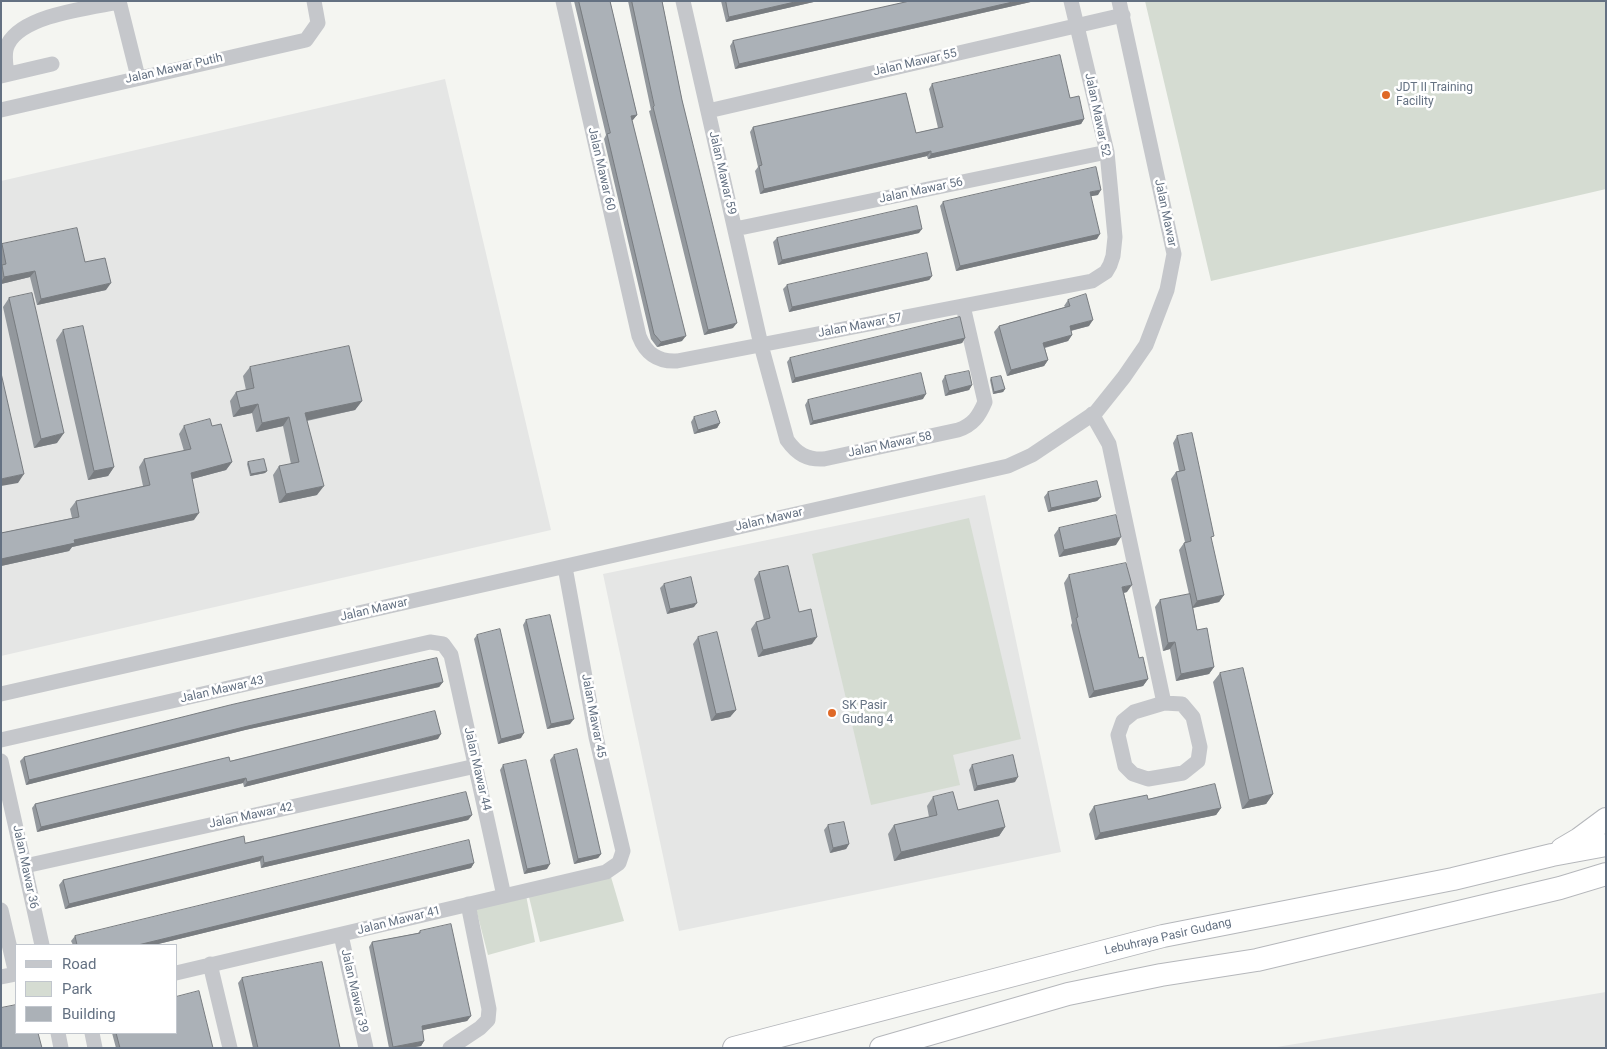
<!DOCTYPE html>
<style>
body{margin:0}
#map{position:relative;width:1607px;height:1049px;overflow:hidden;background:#f4f5f1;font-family:Roboto,sans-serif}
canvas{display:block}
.frame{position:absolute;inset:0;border:2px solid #647182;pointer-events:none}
.legend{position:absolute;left:15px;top:944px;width:162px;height:90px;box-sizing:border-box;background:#fff;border:1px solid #c1c6cd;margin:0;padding:6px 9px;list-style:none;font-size:15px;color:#647182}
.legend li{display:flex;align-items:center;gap:10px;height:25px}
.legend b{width:25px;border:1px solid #c1c6cd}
</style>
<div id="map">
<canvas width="1607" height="1049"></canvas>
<div class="frame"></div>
<ul class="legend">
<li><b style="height:6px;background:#c5c7cb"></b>Road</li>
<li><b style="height:14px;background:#d5dcd2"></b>Park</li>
<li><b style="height:14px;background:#abb1b7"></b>Building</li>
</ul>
</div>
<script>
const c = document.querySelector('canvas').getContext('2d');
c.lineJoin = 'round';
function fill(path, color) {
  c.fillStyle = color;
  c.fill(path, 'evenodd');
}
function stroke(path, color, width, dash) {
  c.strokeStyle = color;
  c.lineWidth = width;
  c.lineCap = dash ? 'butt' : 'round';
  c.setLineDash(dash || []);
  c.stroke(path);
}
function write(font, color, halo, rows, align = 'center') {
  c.font = font + ' Roboto,sans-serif';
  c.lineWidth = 5;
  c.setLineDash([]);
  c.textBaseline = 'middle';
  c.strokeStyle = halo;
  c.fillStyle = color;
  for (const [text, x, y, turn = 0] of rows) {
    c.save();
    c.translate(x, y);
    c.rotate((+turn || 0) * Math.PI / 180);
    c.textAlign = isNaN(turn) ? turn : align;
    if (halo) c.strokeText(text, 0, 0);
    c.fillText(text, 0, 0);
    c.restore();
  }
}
fill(new Path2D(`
 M445,79L551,530L1,656V181Z
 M985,495L1061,852L679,931L603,574Z
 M1606,992V1048H1271Z`), '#e5e6e5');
fill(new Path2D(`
 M1145,1H1606V189L1211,281Z
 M969,518L1021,739L953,755L960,785L871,805L812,554Z
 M611,877L624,921L540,942L529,897Z
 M526,895L535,942L488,955L476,909Z`), '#d5dcd2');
const highway = new Path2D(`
 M1562,849L1579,839L1606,819
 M734,1048L1163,936L1453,879L1552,855L1606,845
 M881,1048L1068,994L1161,975L1257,960L1560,888L1606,874`);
stroke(highway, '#b5b7bb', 24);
stroke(new Path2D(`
 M119,1L138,77
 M563,1L639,336C646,354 658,362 677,361L1092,281L1106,272L1110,265L1113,256L1115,237L1107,152L1071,1
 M683,1L761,345L787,440C797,454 807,460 824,459L958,430C973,425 979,416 985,402L963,306
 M7,74C6,65 3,53 8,44C23,15 89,8 119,2
 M1,76L52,64
 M1,110L306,40L318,23L314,1
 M708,111L1123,15
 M735,229L1107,152
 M1092,414L1109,444L1164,703
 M1,694L1008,466L1032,455L1096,412L1124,377L1146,345L1167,290L1174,254L1119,1
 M1164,703L1182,704L1193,717L1200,747L1198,761L1183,773L1148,779L1133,774L1125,766L1118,735L1123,721L1134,712Z
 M1,740L430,642L443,644L451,655L504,896
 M1,761L42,945
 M25,866L476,766
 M1,910L16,974L1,977
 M341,935L366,1048
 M210,964L230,1048
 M176,973L606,872L619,863L623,851L596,737L565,567
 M58,1033L61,1048
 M92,1033L95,1048
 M450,1048L480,1028L488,1020L489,1009L468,904`), '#c5c7cb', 15);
stroke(highway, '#fff', 22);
fill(new Path2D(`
 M574,1H610L637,115L632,120L682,341L657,347L651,339L604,139L606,135Z
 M628,1H662L682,100L733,328L704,335L649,111L651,110Z
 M721,1H818L726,22Z
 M910,1H1035L735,69L730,46L733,41Z
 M932,84L1070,98L1084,119L1081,124L928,159L927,156L760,194L755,171L758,167L750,132L753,127L916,133L938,128L929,89Z
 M1098,195L1091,196L1097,239L956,271L940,206L943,202Z
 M919,233L778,265L773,242L777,238Z
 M2,244L85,262L106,290L37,305L30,277L1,284Z
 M932,276L929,280L789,312L783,289L787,285Z
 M9,298L57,443L34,448L3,307Z
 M1068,300L1089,326L1071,331L1072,335L1068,341L1045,348L1048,360L1044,366L1007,376L994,332L999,326L1065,307L1064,306Z
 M63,330L114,467L108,476L88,480L56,340Z
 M965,338L962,343L792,383L787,362L790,358Z
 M250,367L362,401L355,410L307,421L317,495L279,503L273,475L279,466L291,464L283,426L256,432L252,413L233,417L230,401L236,392L246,390L243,376Z
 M945,376L972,385L969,390L945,396L942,381Z
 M991,378L1005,389L1003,392L993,394L990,380Z
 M923,399L810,425L805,405L808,400Z
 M694,417L720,423L717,428L694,434L691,422Z
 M184,426H212L232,462L226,470L192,479L194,520L72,547L69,551L1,566V533L72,518L70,509L76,501L143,486L139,467L144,459L184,451L179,434Z
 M1177,436L1211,540L1224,595L1219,602L1193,608L1197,630L1214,667L1209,674L1176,681L1170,649L1163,651L1155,607L1160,600L1189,594L1179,550L1184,543L1185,542L1171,479L1176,472L1179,471L1173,443Z
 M248,462L267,471L265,473L250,476L247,464Z
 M1048,492L1101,497L1097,501L1048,512L1044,497Z
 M1059,528L1116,545L1059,557L1054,535Z
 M759,572L799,612L812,644L758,657L751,629L756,622L764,620L754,579Z
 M1069,575L1127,592L1124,593L1139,658L1148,679L1143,686L1089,698L1071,625L1072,623L1064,583Z
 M664,584L694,607L667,614L660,588Z
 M526,620L570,724L547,729L523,625Z
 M477,635L521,738L498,744L474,639Z
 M698,637L736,710L730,717L711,721L693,644Z
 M1220,673L1273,794L1266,804L1242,809L1213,682Z
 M443,682L439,687L245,730L26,785L20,761L24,757Z
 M438,739L244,787L243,783L37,832L32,808L35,804L230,761Z
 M554,755L601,854L598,858L574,864L550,760Z
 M503,765L547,869L524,874L500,770Z
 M972,765L1015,782L974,791L969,770Z
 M933,797L958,810L1005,827L999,836L894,861L888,834L894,825L929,817L927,806Z
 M1094,806L1221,808L1216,815L1095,840L1089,814Z
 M472,815L468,820L261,868L260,861L65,909L59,885L63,880L245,843Z
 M828,825L849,844L846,849L830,853L824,830Z
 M474,863L471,868L154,945H73L71,941L75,936Z
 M420,931L471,1016L467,1021L422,1030L424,1041L421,1046L409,1048H389L369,947L372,942L418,933Z
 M242,978L340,1048H253L238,983Z
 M112,1033H176L213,1048H116Z`), '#93989d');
fill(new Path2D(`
 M799,1H818L726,22L729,17Z
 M1017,1H1035L735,69L739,64Z
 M637,115L633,120L628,121L631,116Z
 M1084,119L1081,124L928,159L931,154Z
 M931,151L927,156L760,194L764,189Z
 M1101,190L1098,195L1087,197L1090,192Z
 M922,229L919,233L778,265L782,260Z
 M1100,234L1097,239L956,271L960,266Z
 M35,271L30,277L1,284V282L4,277Z
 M932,276L929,280L789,312L792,307Z
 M111,283L106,290L37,305L41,299Z
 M1093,320L1089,326L1065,332L1070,326Z
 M737,323L733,328L704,335L708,330Z
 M1072,335L1068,341L1039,349L1043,343Z
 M686,336L682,341L657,347L661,342Z
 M965,338L962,343L792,383L795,378Z
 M1048,360L1044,366L1007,376L1011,370Z
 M972,385L969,390L945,396L949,391Z
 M1005,389L1003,392L993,394L994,392Z
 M926,394L923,399L810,425L813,421Z
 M362,401L355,410L299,422L305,413Z
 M258,404L252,413L233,417L240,408Z
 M289,417L283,426L256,432L262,423Z
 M720,423L717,428L694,434L698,430Z
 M64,433L57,443L34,448L41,439Z
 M232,462L226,470L185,481L191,473Z
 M114,467L108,476L88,480L94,471Z
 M267,471L265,473L250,476L251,474Z
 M24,474L18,483L1,486V479Z
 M324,486L317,495L279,503L286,494Z
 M1101,497L1097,501L1048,512L1051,508Z
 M199,513L194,520L72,547L69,551L1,566V559L74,540Z
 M1121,537L1116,545L1059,557L1064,550Z
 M1132,585L1127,592L1117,594L1122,587Z
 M1224,595L1219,602L1192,608L1197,601Z
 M697,603L694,607L667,614L670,609Z
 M817,637L812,644L758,657L763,650Z
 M1175,642L1170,649L1163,651L1168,643Z
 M1214,667L1209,674L1176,681L1181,674Z
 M1148,679L1143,686L1089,698L1094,691Z
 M443,682L439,687L245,730L26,785L29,780L248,726Z
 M736,710L730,717L711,721L716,714Z
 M574,719L570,724L547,729L551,724Z
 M524,733L521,738L498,744L501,739Z
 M441,734L438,739L244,787L247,782Z
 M1018,777L1015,782L974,791L977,786Z
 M246,778L243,783L37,832L41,827Z
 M1273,794L1266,804L1242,809L1249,800Z
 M1221,808L1216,815L1095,840L1100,833Z
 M472,815L468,820L261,868L264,863Z
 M1005,827L999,836L894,861L901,852Z
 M849,844L846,849L830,853L833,848Z
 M601,854L598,858L574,864L578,859Z
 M263,856L260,861L65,909L69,904Z
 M474,863L471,868L154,945H138Z
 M550,864L547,869L524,874L527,869Z
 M471,1016L467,1021L418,1031L422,1026Z
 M424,1041L421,1046L409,1048H392L393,1047Z`), '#787c80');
const building = new Path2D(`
 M579,1H610L637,115L631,116L686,336L661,342L654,334L607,134L610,133Z
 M632,1H662L682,100L737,323L708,330L653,107L654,106Z
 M726,1H799L729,17Z
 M910,1H1017L739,64L733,41Z
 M1060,55L1070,98L1079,96L1084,119L931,154V151L764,189L759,166L762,165L753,127L906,93L916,133L943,127L932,84Z
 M1096,167L1101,190L1090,192L1100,234L960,266L943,202Z
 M917,206L922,229L782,260L777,238Z
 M77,228L85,262L105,258L111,283L41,299L35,271L4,277L2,265L6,264L2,244Z
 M927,253L932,276L792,307L787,285Z
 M32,293L64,433L41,439L9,298Z
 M1086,294L1093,320L1070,326L1072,335L1043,343L1048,360L1011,370L999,326L1070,306L1068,300Z
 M960,317L965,338L795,378L790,358Z
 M83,326L114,467L94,471L63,330Z
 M349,346L362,401L305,413L324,486L286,494L279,466L299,462L289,417L262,423L258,404L240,408L236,392L254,388L250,367Z
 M969,371L972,385L949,391L945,376Z
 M1,373L24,474L1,479Z
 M921,373L926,394L813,421L808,400Z
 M1001,376L1005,389L994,392L991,378Z
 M716,411L720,423L698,430L694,417Z
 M210,419L212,426L221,424L232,462L191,473L199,513L74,540L75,543L1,559V533L79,517L76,501L150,485L144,459L191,449L184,426Z
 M1192,433L1214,536L1211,537L1224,595L1197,601L1184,543L1191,541L1176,472L1185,470L1177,436Z
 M264,459L267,471L251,474L248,462Z
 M1097,481L1101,497L1051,508L1048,492Z
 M1116,515L1121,537L1064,550L1059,528Z
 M1126,563L1132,585L1122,587L1139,658L1143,657L1148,679L1094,691L1076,618L1078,617L1069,575Z
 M788,566L799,612L811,609L817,637L763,650L756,622L770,618L759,572Z
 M691,577L697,603L670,609L664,584Z
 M1190,594L1197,630L1207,628L1214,667L1181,674L1175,642L1168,643L1160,600Z
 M550,615L574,719L551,724L526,620Z
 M500,629L524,733L501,739L477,635Z
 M717,632L736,710L716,714L698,637Z
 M437,658L443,682L248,726L29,780L24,757L230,705Z
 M1243,668L1273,794L1249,800L1220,673Z
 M435,711L441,734L247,782L246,778L41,827L35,804L229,757L230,761Z
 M577,749L601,854L578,859L554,755Z
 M1013,755L1018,777L977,786L972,765Z
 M526,760L550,864L527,869L503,765Z
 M1215,784L1221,808L1100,833L1094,806L1147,795L1148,799Z
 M466,792L472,815L264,863L263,856L69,904L63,880L244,836L245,843Z
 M953,792L958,810L998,800L1005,827L901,852L894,825L937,815L933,797Z
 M844,822L849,844L833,848L828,825Z
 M469,840L474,863L138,945H77L75,936Z
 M451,924L471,1016L422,1026L424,1041L393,1047L372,942L420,933V931Z
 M322,962L340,1048H258L242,978Z
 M199,991L213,1048H120L116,1033H176V997Z
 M16,1005V1033H38L42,1048H1V1008Z`);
fill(building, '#abb1b7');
stroke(building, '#787c80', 1);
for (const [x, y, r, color] of [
 [1386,95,5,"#df6927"],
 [832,713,5,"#df6927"]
]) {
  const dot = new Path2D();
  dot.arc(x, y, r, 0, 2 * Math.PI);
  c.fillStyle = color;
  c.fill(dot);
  stroke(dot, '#fff', 2);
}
write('12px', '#647182', '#fff', [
 ["Jalan Mawar 55",915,63,-13],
 ["Jalan Mawar Putih",174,69,-13],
 ["Jalan Mawar 52",1097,115,78],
 ["Jalan Mawar 60",601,169,77],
 ["Jalan Mawar 59",722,173,77],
 ["Jalan Mawar 56",921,191,-12],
 ["Jalan Mawar",1165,213,78],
 ["Jalan Mawar 57",860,326,-11],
 ["Jalan Mawar 58",890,445,-12],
 ["Jalan Mawar",769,520,-13],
 ["Jalan Mawar",374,610,-13],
 ["Jalan Mawar 43",222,690,-13],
 ["Jalan Mawar 45",593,716,79],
 ["Jalan Mawar 44",477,769,77],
 ["Jalan Mawar 42",251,816,-12],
 ["Jalan Mawar 36",25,867,78],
 ["Jalan Mawar 41",399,921,-14],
 ["Lebuhraya Pasir Gudang",1168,937,-13],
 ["Jalan Mawar 39",354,991,77]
]);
write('12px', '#647182', '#fff', [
 ["JDT II Training",1396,88],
 ["Facility",1396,102],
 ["SK Pasir",842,706],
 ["Gudang 4",842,720]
], 'left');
</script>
